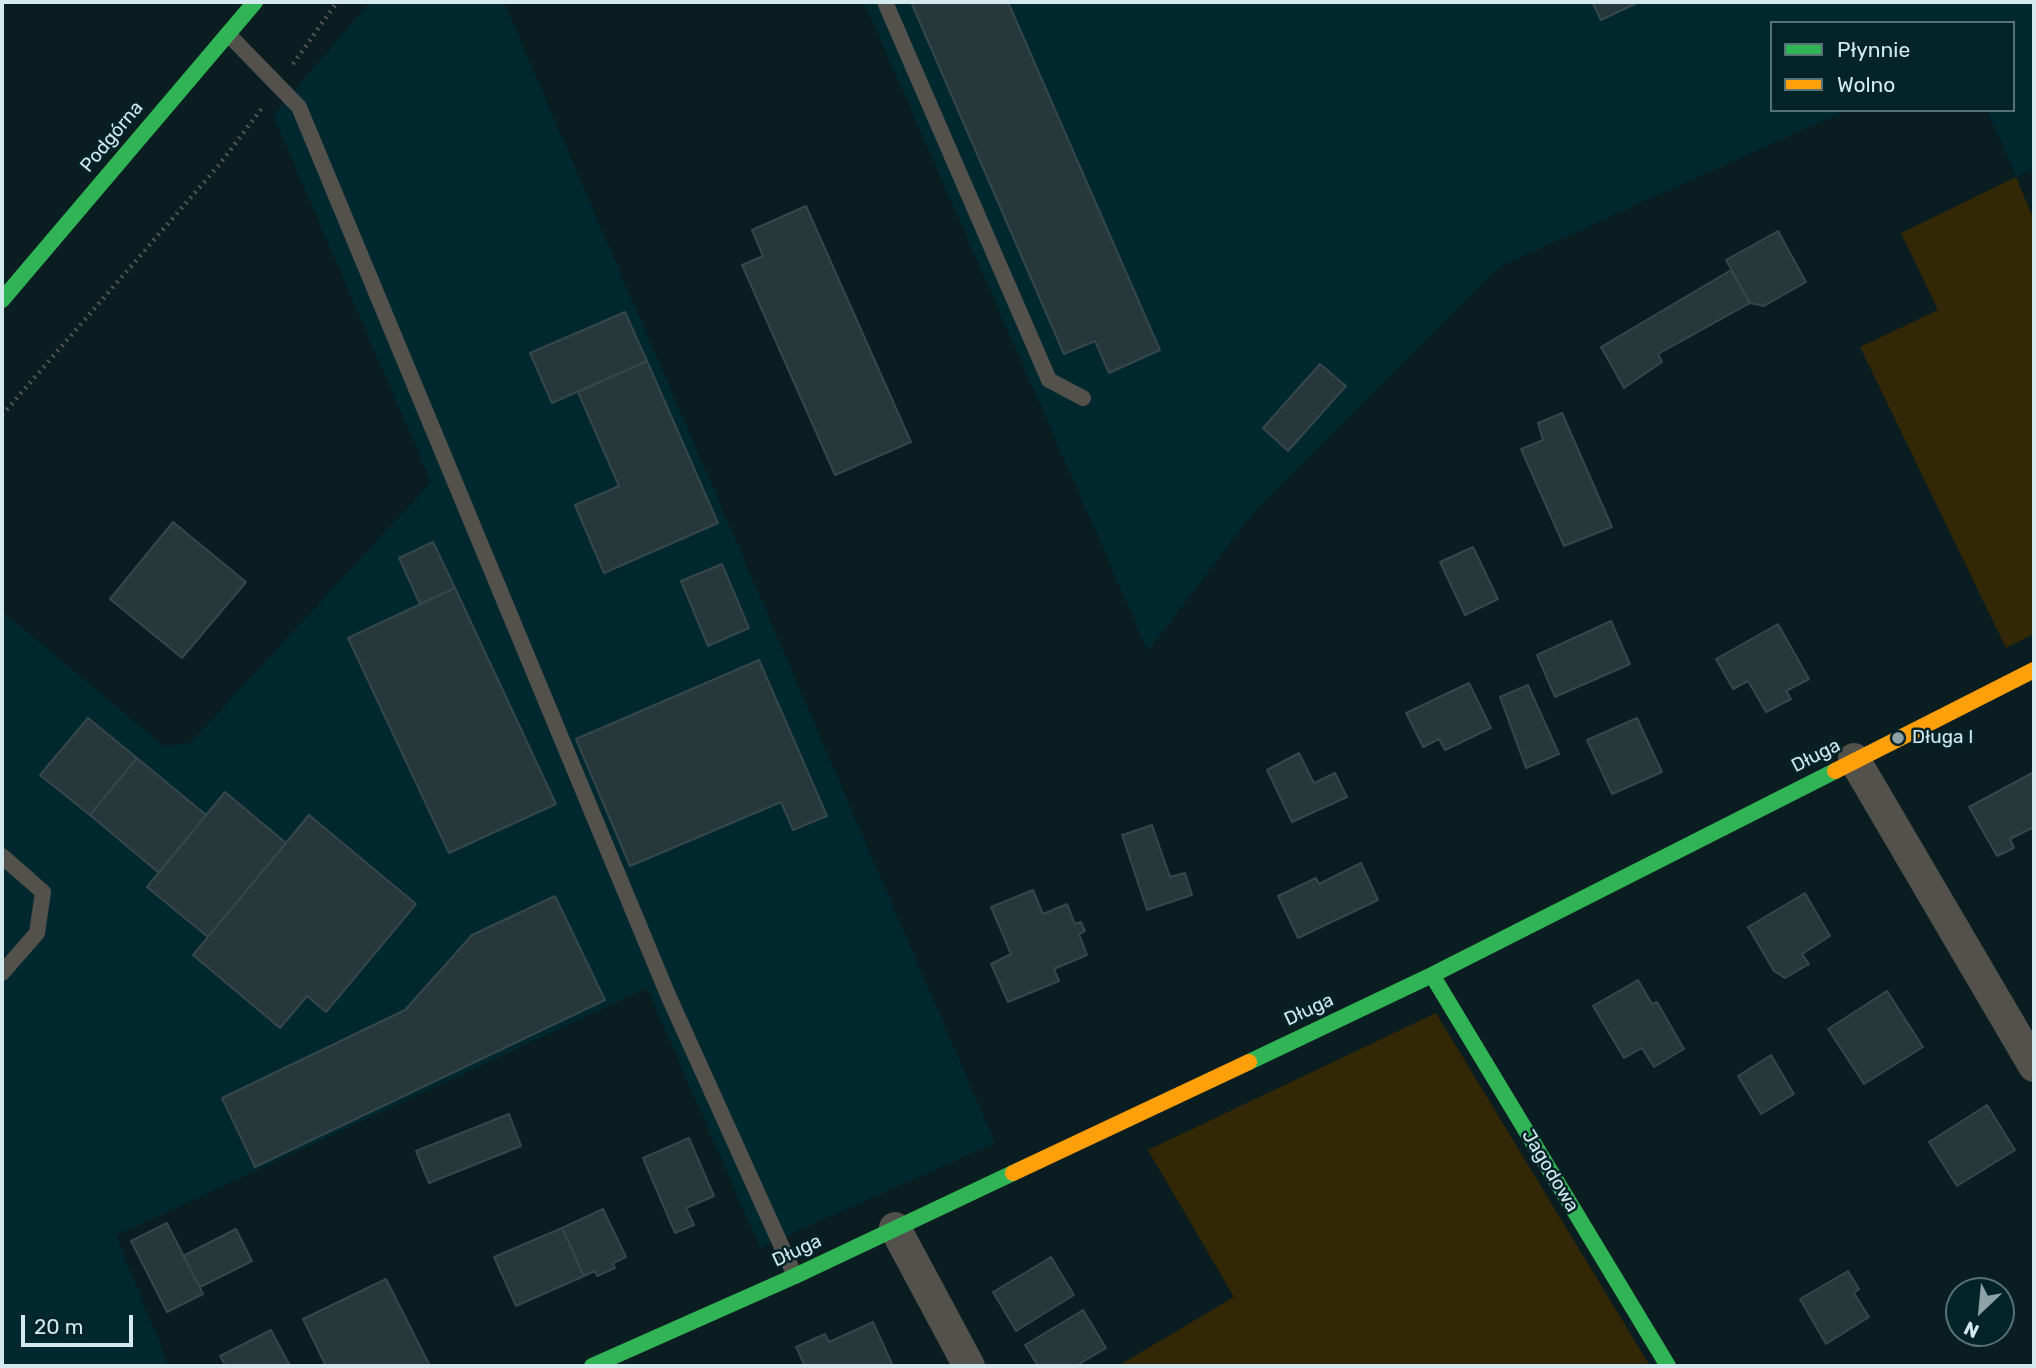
<!DOCTYPE html>
<meta charset="utf-8">
<style>
body{margin:0}
#map{position:relative;width:2036px;height:1368px;overflow:hidden;background:#0a1d20;font-family:Rubik,sans-serif}
canvas{display:block}
.frame{position:absolute;inset:0;border:4px solid #d3e9ed;pointer-events:none}
.legend{position:absolute;left:1770px;top:21px;width:245px;height:91px;box-sizing:border-box;background:#022328;border:2px solid #567277;margin:0;padding:9px 12px;list-style:none;font-size:21px;color:#d3e9ed}
.legend li{display:flex;align-items:center;gap:14px;height:35px}
.legend b{width:35px;border:2px solid #567277}
.north{position:absolute;left:1945px;top:1277px;width:70px;height:70px;box-sizing:border-box;background:#022328;border:2px solid #567277;border-radius:50%;rotate:206deg;font-size:19px;font-weight:700;line-height:28px;text-align:center;color:#d3e9ed}
.north::after{content:'';display:block;margin:auto;width:24px;height:32px;background:#8da2a5;clip-path:polygon(50% 0,100% 100%,50% 72%,0 100%)}
.scale{position:absolute;left:21px;top:1315px;width:112px;height:32px;box-sizing:border-box;border:4px solid #d3e9ed;border-top:0;padding-left:9px;font-size:21px;line-height:24px;white-space:nowrap;color:#d3e9ed;-webkit-text-stroke:5px #022328;paint-order:stroke}
</style>
<div id="map">
<canvas width="2036" height="1368"></canvas>
<div class="frame"></div>
<ul class="legend">
<li><b style="height:9px;background:#30b455"></b>Płynnie</li>
<li><b style="height:9px;background:#ff9f0a"></b>Wolno</li>
</ul>
<div class="north">N</div>
<div class="scale">20 m</div>
</div>
<script>
const c = document.querySelector('canvas').getContext('2d');
c.lineJoin = 'round';
function fill(path, color) {
  c.fillStyle = color;
  c.fill(path, 'evenodd');
}
function stroke(path, color, width, dash) {
  c.strokeStyle = color;
  c.lineWidth = width;
  c.lineCap = dash ? 'butt' : 'round';
  c.setLineDash(dash || []);
  c.stroke(path);
}
function write(font, color, halo, rows, align = 'center') {
  c.font = font + ' Rubik,sans-serif';
  c.lineWidth = 5;
  c.setLineDash([]);
  c.textBaseline = 'middle';
  c.strokeStyle = halo;
  c.fillStyle = color;
  for (const [text, x, y, turn = 0] of rows) {
    c.save();
    c.translate(x, y);
    c.rotate((+turn || 0) * Math.PI / 180);
    c.textAlign = isNaN(turn) ? turn : align;
    if (halo) c.strokeText(text, 0, 0);
    c.fillText(text, 0, 0);
    c.restore();
  }
}
fill(new Path2D(`
 M370,2H504L995,1143L760,1248L647,988L116,1236L169,1366H2V611L165,747L191,742L431,482L273,115Z
 M864,2H2034V168L2016,177L1987,110H2013V23H1772V110H1847L1499,267L1255,511L1148,651Z`), '#01282f');
fill(new Path2D(`
 M2016,177L2034,220V634L2006,648L1860,347L1938,310L1901,233Z
 M1436,1013L1650,1366H1118L1234,1297L1148,1150Z`), '#322707');
const building = new Path2D(`
 M911,2H1008L1160,350L1109,373L1095,341L1064,354Z
 M1592,2H1639L1601,20Z
 M806,206L911,442L835,475L742,265L763,256L752,230Z
 M1778,231L1806,282L1764,306L1750,303L1726,260Z
 M1731,270L1750,303L1658,354L1662,362L1624,388L1601,347Z
 M625,312L647,361L552,403L530,353Z
 M647,361L718,523L604,573L575,505L619,486L578,392Z
 M1320,364L1346,386L1288,451L1263,428Z
 M1562,413L1612,527L1564,546L1521,449L1543,440L1538,423Z
 M173,522L246,582L182,658L110,599Z
 M433,542L455,588L420,604L399,558Z
 M1473,547L1498,599L1465,615L1440,562Z
 M722,564L749,628L708,646L681,581Z
 M455,588L556,804L449,853L348,638Z
 M1611,621L1630,664L1555,697L1537,655Z
 M1778,624L1809,679L1786,691L1791,699L1766,712L1748,681L1733,689L1716,659Z
 M759,660L827,816L793,830L781,802L630,866L576,739Z
 M1469,683L1491,728L1445,750L1439,739L1423,747L1406,713Z
 M1528,685L1559,754L1526,768L1500,697Z
 M88,718L137,758L90,815L40,775Z
 M1637,718L1662,772L1612,794L1587,740Z
 M1299,753L1314,783L1335,773L1347,797L1292,822L1267,770Z
 M137,758L206,815L159,873L90,815Z
 M2034,772V827L2010,839L2014,848L1997,856L1969,807Z
 M225,792L286,843L208,937L147,887Z
 M309,815L416,904L326,1012L307,996L280,1028L193,955Z
 M1152,825L1170,877L1185,873L1192,895L1147,910L1122,835Z
 M1361,863L1378,900L1298,938L1278,896L1316,878L1319,884Z
 M1033,890L1043,914L1067,904L1075,924L1081,922L1085,931L1079,934L1087,955L1054,969L1059,981L1008,1002L991,964L1011,954L991,907Z
 M1805,893L1830,936L1802,954L1809,964L1785,978L1774,971L1748,927Z
 M555,896L605,1000L255,1167L222,1098L405,1010L472,935Z
 M1638,980L1652,1004L1657,1002L1684,1049L1654,1067L1642,1048L1624,1058L1593,1006Z
 M1887,991L1923,1047L1864,1084L1828,1029Z
 M1771,1055L1794,1094L1761,1114L1738,1076Z
 M1987,1105L2015,1150L1957,1186L1929,1142Z
 M509,1114L521,1146L429,1183L416,1151Z
 M689,1138L714,1196L686,1208L694,1225L675,1233L643,1158Z
 M603,1209L626,1257L613,1263L615,1268L597,1276L595,1271L584,1276L562,1228Z
 M167,1223L203,1294L167,1312L131,1241Z
 M562,1228L584,1276L516,1306L494,1257Z
 M236,1229L252,1261L200,1287L183,1256Z
 M1051,1257L1074,1295L1016,1331L993,1292Z
 M1848,1271L1859,1289L1854,1293L1869,1317L1826,1344L1800,1299Z
 M386,1279L430,1366H326L303,1319Z
 M1083,1310L1106,1348L1076,1366H1038L1025,1345Z
 M873,1322L893,1366H805L796,1347L825,1334L829,1342Z
 M271,1330L290,1366H226L220,1356Z`);
fill(building, '#27383b');
stroke(building, '#35474a', 2);
stroke(new Path2D(`
 M293,64L337,2
 M2,415L219,165L262,108`), '#515552', 4.5, [2, 5]);
stroke(new Path2D(`
 M885,2L1049,380L1083,398
 M228,34L299,107L668,995L795,1276
 M2,856L43,892L37,933L2,973`), '#52514b', 16);
stroke(new Path2D(`
 M1854,759L2034,1066
 M895,1228L969,1366`), '#52514b', 32);
stroke(new Path2D(`
 M2,300L255,2
 M1432,975L1668,1366
 M1249,1062L1432,975L1835,771
 M592,1366L795,1276L1013,1173`), '#30b455', 16);
stroke(new Path2D(`
 M1835,771L2034,670
 M1013,1173L1249,1062`), '#ff9f0a', 16);
for (const [x, y, r, color] of [
 [1898,738,7,"#8da2a5"]
]) {
  const dot = new Path2D();
  dot.arc(x, y, r, 0, 2 * Math.PI);
  c.fillStyle = color;
  c.fill(dot);
  stroke(dot, '#022328', 2.5);
}
write('19px', '#d3e9ed', '#022328', [
 ["Podgórna",112,137,-50],
 ["Długa",1816,756,-27],
 ["Długa",1309,1010,-25],
 ["Jagodowa",1550,1171,59],
 ["Długa",797,1251,-25]
]);
write('19px', '#d3e9ed', '#022328', [
 ["Długa I",1912,738]
], 'left');
</script>
